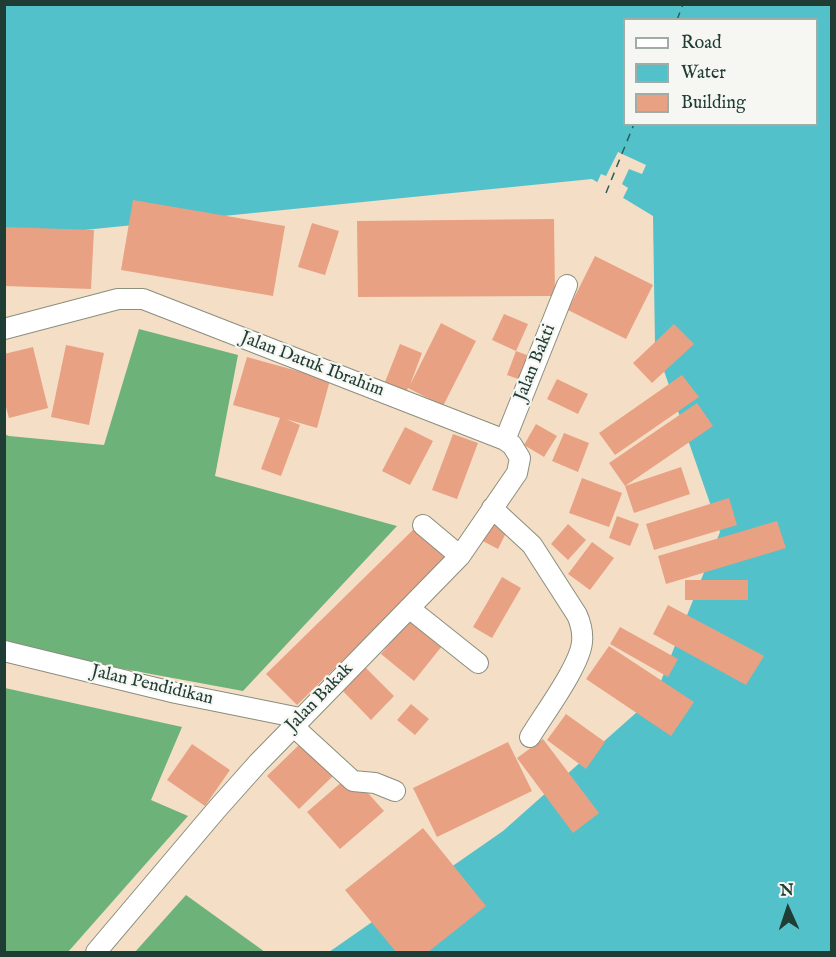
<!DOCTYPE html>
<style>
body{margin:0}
#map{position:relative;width:836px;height:957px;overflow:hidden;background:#f4dfc6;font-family:"IM FELL English",serif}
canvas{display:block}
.frame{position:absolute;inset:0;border:6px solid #1f3d34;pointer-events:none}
.legend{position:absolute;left:623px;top:18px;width:195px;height:108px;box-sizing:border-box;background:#f6f6f2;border:2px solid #a0aca6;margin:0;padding:8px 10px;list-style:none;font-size:18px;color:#1f3d34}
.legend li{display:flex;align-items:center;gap:12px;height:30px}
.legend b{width:30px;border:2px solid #a0aca6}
.north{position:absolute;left:758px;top:879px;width:60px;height:60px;-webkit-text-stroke:4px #f6f6f2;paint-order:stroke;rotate:357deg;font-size:16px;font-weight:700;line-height:24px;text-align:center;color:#1f3d34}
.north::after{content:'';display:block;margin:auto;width:21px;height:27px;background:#1f3d34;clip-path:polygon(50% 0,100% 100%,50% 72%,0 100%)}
</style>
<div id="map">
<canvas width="836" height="957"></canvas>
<div class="frame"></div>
<ul class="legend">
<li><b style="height:8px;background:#fff"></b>Road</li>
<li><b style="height:16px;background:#53c1c9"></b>Water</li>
<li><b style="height:16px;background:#e9a183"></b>Building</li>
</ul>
<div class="north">N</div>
</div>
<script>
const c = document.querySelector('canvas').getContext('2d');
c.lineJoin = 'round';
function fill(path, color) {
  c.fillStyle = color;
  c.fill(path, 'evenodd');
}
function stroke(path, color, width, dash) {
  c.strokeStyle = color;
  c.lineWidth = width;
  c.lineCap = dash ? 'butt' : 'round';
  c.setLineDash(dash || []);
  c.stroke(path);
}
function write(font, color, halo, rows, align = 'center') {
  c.font = font + ' "IM FELL English",serif';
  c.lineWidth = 4.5;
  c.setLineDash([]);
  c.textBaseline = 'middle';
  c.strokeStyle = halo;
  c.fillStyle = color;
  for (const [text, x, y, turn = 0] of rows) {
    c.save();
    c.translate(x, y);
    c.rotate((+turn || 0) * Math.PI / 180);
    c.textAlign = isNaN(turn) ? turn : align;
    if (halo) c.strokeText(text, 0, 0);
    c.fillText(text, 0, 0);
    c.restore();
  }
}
fill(new Path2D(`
 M139,329L238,355L215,476L397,526L243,691L5,647L4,434L9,436L104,445Z
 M5,688L182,727L151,800L188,816L68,952H5Z
 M186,895L265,952H135Z`), '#6db278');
fill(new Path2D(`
 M5,5H831V952H329L503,831L655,696L720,532L655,345L653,216L592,179L84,230L5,251ZM624,20H816V124H624Z`), '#53c1c9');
fill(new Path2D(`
 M618,152L646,165L642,174L629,169L622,184L628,188L622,200L596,185L601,174L606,176Z`), '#f4dfc6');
stroke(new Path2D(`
 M677,20L683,4
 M606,193L634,124`), '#2c5e59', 1.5, [8, 6]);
fill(new Path2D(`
 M133,200L285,226L273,296L121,270Z
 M554,219L555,296L358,297L357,221Z
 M312,223L339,231L325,275L298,267Z
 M4,227L94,230L91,289L4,286Z
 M595,256L653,285L626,339L568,310Z
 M504,314L528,324L516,351L492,340Z
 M441,323L476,341L443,406L408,388L405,395L383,387L400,344L422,353L410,385Z
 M674,324L694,344L652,383L633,363Z
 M66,345L104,353L89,425L51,417Z
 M33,347L48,408L9,418L4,400V354Z
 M516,351L535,358L526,382L507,375Z
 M247,357L330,380L317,428L286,419L300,425L281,476L261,469L280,418L233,405Z
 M682,375L699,397L615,455L599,433Z
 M557,379L588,394L578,414L547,399Z
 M697,403L713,426L625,486L609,463Z
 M536,424L557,436L544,457L524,445Z
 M405,427L433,441L410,485L382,471Z
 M564,433L589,443L578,472L552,461Z
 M453,434L478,443L457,499L432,490Z
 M681,467L690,494L634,513L625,486Z
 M582,478L622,493L609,527L569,513Z
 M729,498L737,525L654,550L646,524Z
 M617,516L639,524L630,546L609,538Z
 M777,521L786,548L666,584L658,556Z
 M488,522L507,531L498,549L479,539Z
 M568,524L586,540L568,560L551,544Z
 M418,525L449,557L297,705L266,674Z
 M592,542L614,558L590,590L568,574Z
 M502,577L521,588L492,638L473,627Z
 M685,580H748V600H685Z
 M668,605L764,656L746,685L653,634Z
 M409,620L442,646L414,681L381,654Z
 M620,627L678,659L668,677L610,644Z
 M609,646L694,702L671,736L586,679Z
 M364,666L394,696L371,720L341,689Z
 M411,704L429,719L415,735L397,720Z
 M566,714L605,742L586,769L547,740Z
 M543,739L599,813L573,833L517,758Z
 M302,742L334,775L299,809L267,776Z
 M508,742L532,791L437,837L413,788Z
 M192,744L230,770L205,806L167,780Z
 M351,774L384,811L340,849L307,812Z
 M423,828L486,906L428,952H396L345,890Z`), '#e9a183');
const minor = new Path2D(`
 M4,329L118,299H143L505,440L512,445L520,458L517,473L460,556L258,763L217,809L96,952
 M505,440L567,285
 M492,508L532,545L577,615C581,624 583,632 582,642C580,666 543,715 530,737
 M423,525L460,556
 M409,608L478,663
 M4,651L176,693L300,718
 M293,726L353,781L375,783L395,791`);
stroke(minor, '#8a8e7d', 22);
stroke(minor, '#fff', 20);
write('18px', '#1f3d34', '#f6f6f2', [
 ["Jalan Bakti",536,363,-68],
 ["Jalan Datuk Ibrahim",312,365,21],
 ["Jalan Pendidikan",152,686,13],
 ["Jalan Bakak",320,698,-46]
]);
</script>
